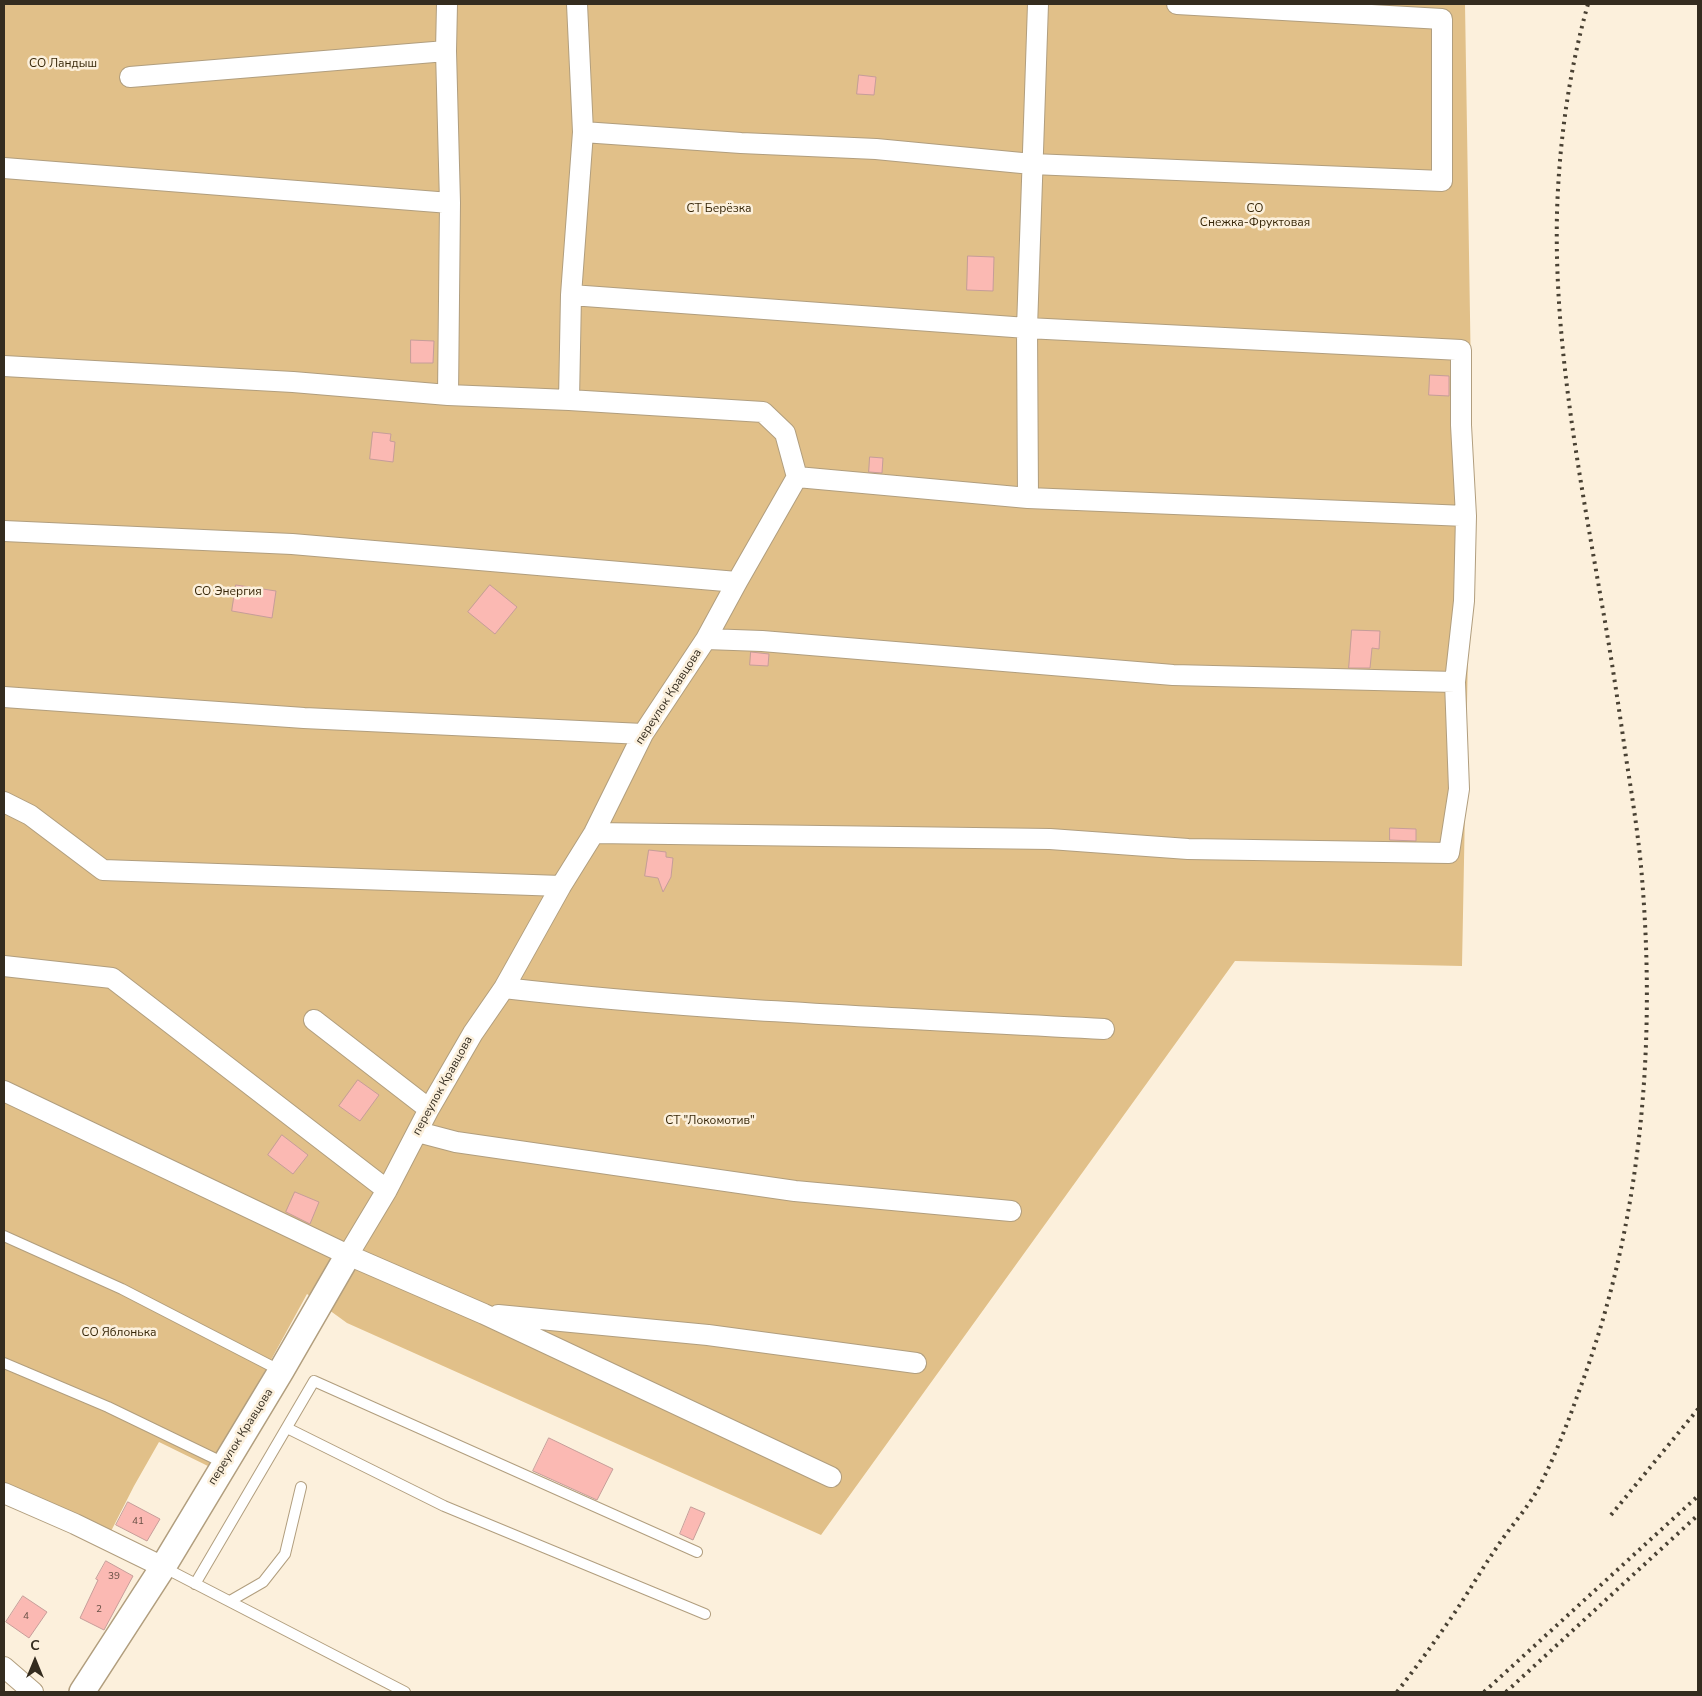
<!DOCTYPE html>
<meta charset="utf-8">
<style>
body{margin:0}
#map{position:relative;width:1702px;height:1696px;overflow:hidden;background:#fcf0dc;font-family:"Nunito Sans",sans-serif}
canvas{display:block}
.frame{position:absolute;inset:0;border:5px solid #342c1f;pointer-events:none}
.north{position:absolute;left:10px;top:1636px;width:50px;height:50px;-webkit-text-stroke:4px #fcf0dc;paint-order:stroke;rotate:0deg;font-size:14px;font-weight:700;line-height:20px;text-align:center;color:#342c1f}
.north::after{content:'';display:block;margin:auto;width:18px;height:22px;background:#342c1f;clip-path:polygon(50% 0,100% 100%,50% 72%,0 100%)}
</style>
<div id="map">
<canvas width="1702" height="1696"></canvas>
<div class="frame"></div>
<div class="north">С</div>
</div>
<script>
const c = document.querySelector('canvas').getContext('2d');
c.lineJoin = 'round';
function fill(path, color) {
  c.fillStyle = color;
  c.fill(path, 'evenodd');
}
function stroke(path, color, width, dash) {
  c.strokeStyle = color;
  c.lineWidth = width;
  c.lineCap = dash ? 'butt' : 'round';
  c.setLineDash(dash || []);
  c.stroke(path);
}
function write(font, color, halo, rows, align = 'center') {
  c.font = font + ' "Nunito Sans",sans-serif';
  c.lineWidth = 5;
  c.setLineDash([]);
  c.textBaseline = 'middle';
  c.strokeStyle = halo;
  c.fillStyle = color;
  for (const [text, x, y, turn = 0] of rows) {
    c.save();
    c.translate(x, y);
    c.rotate((+turn || 0) * Math.PI / 180);
    c.textAlign = isNaN(turn) ? turn : align;
    if (halo) c.strokeText(text, 0, 0);
    c.fillText(text, 0, 0);
    c.restore();
  }
}
fill(new Path2D(`
 M4,4H1465L1472,441L1462,966L1235,961L821,1535L347,1323L307,1294L212,1468L159,1442L134,1486L106,1541L4,1498Z`), '#e1c089');
const building = new Path2D(`
 M859,75L876,77L874,95L857,94Z
 M968,256L994,257L993,291L967,290Z
 M411,340L434,341L433,363H411Z
 M1430,375L1449,376V396L1429,395Z
 M373,432L391,434L390,441L395,442L393,462L370,459Z
 M870,457L883,458L882,473L869,472Z
 M236,585L276,591L272,618L232,611Z
 M490,585L517,607L495,634L468,612Z
 M1352,630L1380,631L1379,649L1372,648L1370,668H1349Z
 M751,652L769,654L768,666L750,665Z
 M1390,828L1416,829V841L1390,840Z
 M649,850L666,852V857L673,858L671,877L663,892L658,878L645,876Z
 M358,1080L379,1095L360,1121L339,1106Z
 M282,1135L308,1155L293,1174L268,1155Z
 M295,1192L319,1202L310,1224L286,1212Z
 M549,1438L613,1469L597,1500L533,1471Z
 M128,1502L160,1519L147,1541L116,1525Z
 M691,1507L705,1513L693,1540L680,1534Z
 M106,1561L133,1576L104,1630L80,1618L98,1580L96,1579Z
 M23,1596L47,1612L29,1638L6,1622Z`);
fill(building, '#fbb9b3');
stroke(building, '#c69d99', 1);
const service = new Path2D(`
 M4,1236L122,1289L281,1371
 M4,1363L108,1407L224,1463
 M287,1428L444,1506L705,1614
 M163,1567L405,1692
 M195,1584L314,1381L697,1552
 M230,1601L263,1582L285,1554L301,1487`);
const minor = new Path2D(`
 M447,4L446,51L450,203L448,395
 M130,77L446,51
 M583,132L741,143L876,149L1032,164L1442,181V19L1177,4
 M4,168L450,203
 M571,295L1027,328L1461,350V425L1466,516L1464,601L1455,682L1459,789L1449,853L1188,849L1050,839L594,833
 M4,366L293,382L448,395L569,400L763,412L785,433L797,477
 M569,400L571,295L583,132L577,4
 M797,477L1028,498L1466,516
 M1028,498L1027,328L1038,4
 M4,531L292,544L737,582
 M706,639L762,641L1173,675L1455,682
 M4,697L304,718L643,734
 M4,802L30,815L103,870L561,886
 M4,966L112,978L387,1190
 M504,988C703,1011 904,1018 1104,1029
 M314,1020L429,1109
 M4,1091L348,1255L484,1314L831,1477
 M418,1132L456,1142L795,1191L1011,1211
 M348,1255L387,1190L429,1109L473,1033L504,988L561,886L594,833L643,734L706,639L737,582L797,477
 M498,1315L708,1335L916,1363
 M4,1493L75,1524L163,1567
 M4,1667L33,1692`);
const tertiary = new Path2D(`
 M82,1692L163,1567L281,1371L348,1255`);
stroke(service, '#b19e7e', 12);
stroke(minor, '#b19e7e', 22);
stroke(tertiary, '#b19e7e', 28);
stroke(service, '#fff', 10);
stroke(minor, '#fff', 20);
stroke(tertiary, '#fff', 25);
stroke(new Path2D(`
 M1611,1515L1698,1409
 M1397,1692C1413,1671 1429,1650 1444,1628C1463,1602 1479,1573 1497,1547C1510,1527 1527,1509 1538,1489C1556,1455 1569,1419 1582,1383C1641,1222 1656,1049 1642,878C1639,840 1633,802 1627,764C1619,709 1611,654 1601,599C1579,472 1554,343 1557,213C1559,143 1569,71 1588,4
 M1484,1692L1698,1496
 M1506,1692L1698,1515`), '#494133', 4, [2.5, 5]);
write('10px', '#664f44', null, [
 ["41",138,1522],
 ["39",114,1577],
 ["2",99,1610],
 ["4",26,1617]
]);
write('12px', '#372709', '#fcf0dc', [
 ["СО Ландыш",63,64],
 ["СТ Берёзка",719,209],
 ["СО",1255,209],
 ["Снежка-Фруктовая",1255,223],
 ["СО Энергия",228,592],
 ["СТ \"Локомотив\"",710,1121],
 ["СО Яблонька",119,1333]
]);
write('12px', '#342c1f', '#fcf0dc', [
 ["переулок Кравцова",669,697,-57],
 ["переулок Кравцова",443,1086,-61],
 ["переулок Кравцова",241,1437,-58]
]);
</script>
